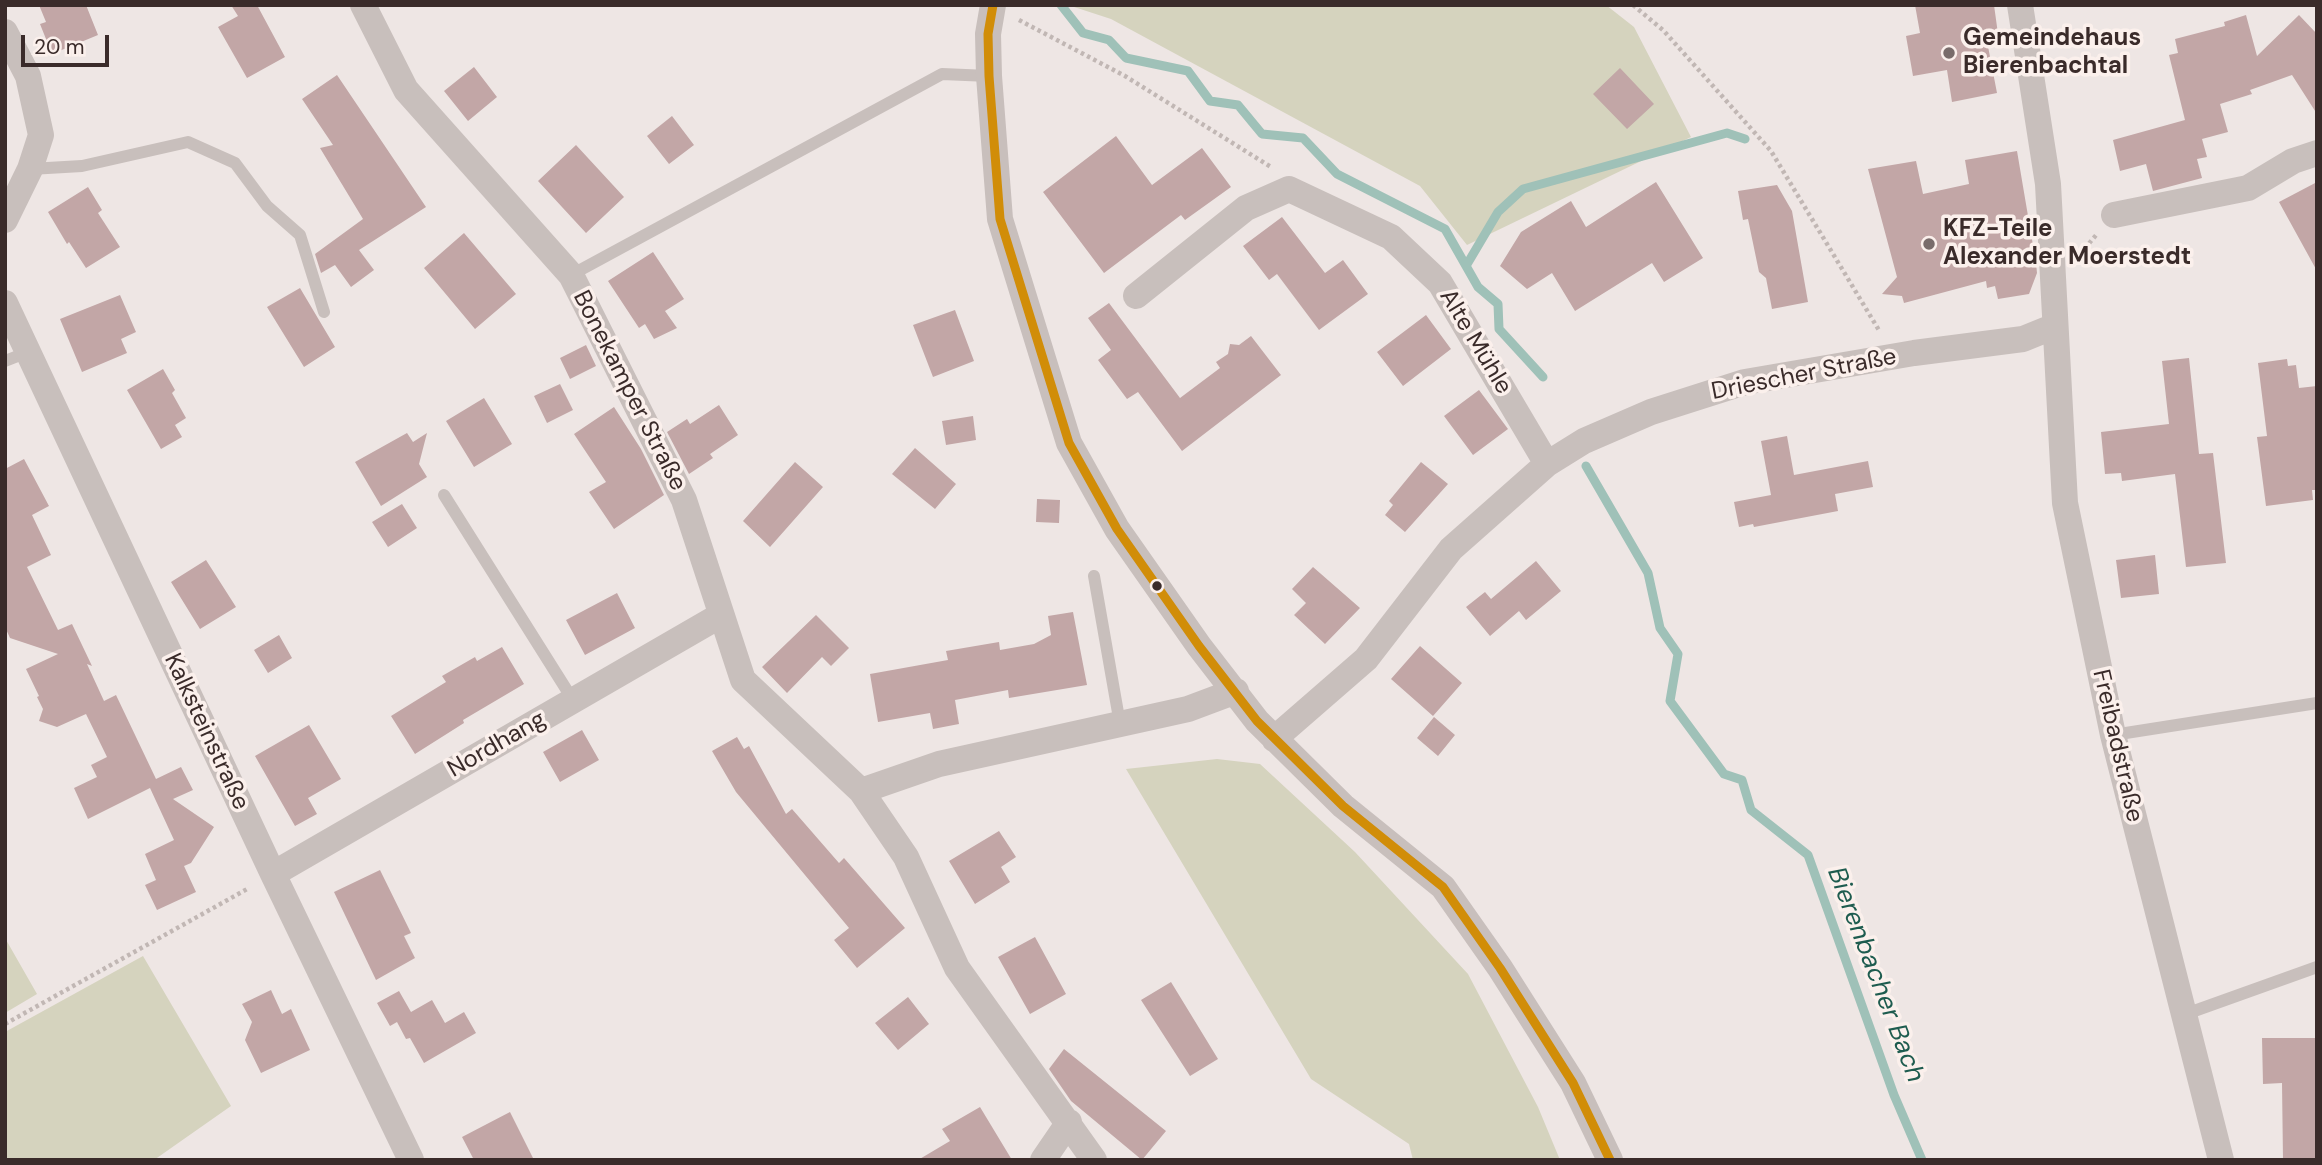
<!DOCTYPE html>
<meta charset="utf-8">
<style>
body{margin:0}
#map{position:relative;width:2322px;height:1165px;overflow:hidden;background:#eee6e4;font-family:"DM Sans",sans-serif}
canvas{display:block}
.frame{position:absolute;inset:0;border:7px solid #3a2b2a;pointer-events:none}
.scale{position:absolute;left:21px;top:35px;width:88px;height:32px;box-sizing:border-box;border:4px solid #3a2b2a;border-top:0;padding-left:9px;font-size:21px;line-height:24px;white-space:nowrap;color:#3a2b2a;-webkit-text-stroke:5px #fbf0ec;paint-order:stroke}
</style>
<div id="map">
<canvas width="2322" height="1165"></canvas>
<div class="frame"></div>
<div class="scale">20 m</div>
</div>
<script>
const c = document.querySelector('canvas').getContext('2d');
c.lineJoin = 'round';
function fill(path, color) {
  c.fillStyle = color;
  c.fill(path, 'evenodd');
}
function stroke(path, color, width, dash) {
  c.strokeStyle = color;
  c.lineWidth = width;
  c.lineCap = dash ? 'butt' : 'round';
  c.setLineDash(dash || []);
  c.stroke(path);
}
function write(font, color, halo, rows, align = 'center') {
  c.font = font + ' "DM Sans",sans-serif';
  c.lineWidth = 7;
  c.setLineDash([]);
  c.textBaseline = 'middle';
  c.strokeStyle = halo;
  c.fillStyle = color;
  for (const [text, x, y, turn = 0] of rows) {
    c.save();
    c.translate(x, y);
    c.rotate((+turn || 0) * Math.PI / 180);
    c.textAlign = isNaN(turn) ? turn : align;
    if (halo) c.strokeText(text, 0, 0);
    c.fillText(text, 0, 0);
    c.restore();
  }
}
fill(new Path2D(`
 M1068,5H1606L1634,27L1691,137L1467,245L1420,186L1111,19Z
 M1217,759L1260,764L1355,852L1468,974L1538,1107L1560,1160H1413L1409,1144L1311,1079L1126,769Z
 M5,938L37,994L5,1013Z
 M143,956L231,1106L154,1160H5V1032Z`), '#d5d3be');
stroke(new Path2D(`
 M1061,5L1083,33L1109,40L1126,58L1188,71L1210,101L1238,105L1262,134L1303,138L1337,174L1445,229L1478,287L1498,304L1499,329L1543,377
 M1466,266L1498,212L1523,189L1727,133L1745,139
 M1586,466L1648,573L1660,628L1678,654L1670,701L1724,774L1742,780L1751,810L1808,855L1894,1095L1922,1160`), '#9fc1b8', 9);
fill(new Path2D(`
 M39,5H86L98,35L52,54L40,24L46,22Z
 M231,5H257L285,57L247,78L218,27L238,16Z
 M1915,5H1994L1998,34L1986,36L1997,93L1952,102L1947,70L1913,76L1906,36L1920,33Z
 M2246,15L2257,56L2299,15L2317,34V114L2292,75L2250,90L2252,94L2220,104L2228,132L2202,139L2207,157L2197,159L2202,178L2153,191L2146,164L2120,171L2113,140L2185,120L2169,55L2178,53L2175,39L2225,26L2224,22Z
 M474,67L497,97L468,121L444,91Z
 M1620,68L1654,104L1627,129L1593,94Z
 M337,75L426,207L359,250L374,270L351,287L335,265L321,273L315,254L363,219L320,148L333,145L302,99Z
 M672,116L694,145L669,164L647,136Z
 M1116,136L1152,185L1202,148L1231,187L1185,220L1181,215L1104,273L1043,192Z
 M576,145L624,197L586,233L538,181Z
 M2017,151L2036,263L2037,273L2029,294L1998,299L1995,286L1987,288L1986,281L1904,303L1902,296L1882,294L1897,277L1868,169L1916,161L1923,194L1969,184L1965,160Z
 M1656,182L1703,258L1664,282L1652,263L1575,311L1552,273L1527,289L1500,266L1521,232L1571,201L1586,227Z
 M2317,182V271L2279,202Z
 M1777,185L1792,211L1808,302L1772,309L1766,278L1759,272L1748,219L1743,220L1738,191Z
 M88,187L102,210L98,213L120,247L86,268L69,242L67,244L48,212Z
 M1282,217L1325,273L1343,260L1368,294L1319,330L1277,274L1269,280L1243,246Z
 M464,233L516,294L475,329L424,268Z
 M653,252L684,299L665,311L677,328L654,339L645,324L639,328L608,281Z
 M300,288L335,347L304,367L267,307Z
 M120,295L136,332L121,339L127,353L82,372L60,319Z
 M1109,303L1180,398L1220,368L1216,362L1228,354L1230,344L1239,345L1251,336L1281,375L1182,451L1138,392L1127,399L1098,360L1111,350L1088,318Z
 M955,310L974,361L933,377L913,325Z
 M1426,315L1451,349L1403,386L1377,352Z
 M586,345L596,366L570,379L560,358Z
 M2189,358L2199,454L2213,453L2226,563L2186,567L2175,474L2122,481L2121,473L2105,474L2101,432L2169,424L2162,361Z
 M2287,359L2288,366L2296,365L2299,388L2317,386V490H2312L2313,500L2266,506L2257,437L2267,436L2258,363Z
 M163,369L175,390L172,393L186,418L175,425L182,437L161,449L127,390Z
 M560,384L573,410L547,423L534,396Z
 M1479,390L1508,429L1473,455L1444,416Z
 M484,398L512,444L474,467L446,421Z
 M719,405L738,435L710,454L713,458L689,474L667,432L687,419L690,424Z
 M614,407L641,449L664,495L614,529L589,492L606,482L574,434Z
 M973,416L976,440L946,445L942,421Z
 M407,433L413,442L427,433L419,464L427,477L381,506L355,462Z
 M1787,436L1794,475L1868,461L1873,487L1835,494L1838,511L1754,527L1753,524L1739,527L1734,502L1771,495L1761,441Z
 M915,448L956,484L935,509L892,474Z
 M24,459L49,506L32,515L51,555L27,567L58,630L72,624L92,666L87,664L104,701L116,695L156,779L181,767L193,790L173,799L214,827L191,863L184,866L196,892L157,910L145,885L156,880L145,854L174,840L150,788L88,819L74,788L97,777L91,765L107,757L86,714L57,727L39,721L43,709L37,697L39,696L26,669L58,654L10,638L5,627V469Z
 M795,462L823,487L770,547L743,521Z
 M1421,462L1448,484L1405,532L1385,515L1393,505L1389,501Z
 M1037,499L1060,500L1059,523L1036,522Z
 M402,504L417,528L388,547L372,522Z
 M2155,555L2159,594L2121,598L2116,560Z
 M206,560L236,607L200,629L171,582Z
 M1536,561L1561,591L1526,620L1519,611L1490,636L1466,607L1485,592L1491,599Z
 M1313,567L1360,608L1325,644L1294,615L1306,603L1292,589Z
 M617,593L635,628L585,655L566,620Z
 M1073,612L1087,685L1009,698L1008,690L955,700L959,724L933,729L930,713L878,722L870,674L948,660L946,651L999,642L1000,650L1034,644L1051,635L1048,616Z
 M816,615L849,648L831,666L822,657L787,693L762,667Z
 M279,635L292,658L268,673L254,650Z
 M1420,646L1462,683L1433,716L1391,679Z
 M502,647L524,684L463,720L464,723L415,754L391,716L446,682L442,676L475,657L477,661Z
 M1434,717L1455,735L1438,756L1417,738Z
 M309,725L341,779L308,798L317,814L295,826L255,756Z
 M582,730L599,760L560,782L543,752Z
 M737,737L744,749L749,746L786,814L792,809L839,863L844,858L905,928L857,968L834,940L849,928L736,792L712,751Z
 M999,831L1016,857L1001,867L1010,882L975,904L949,861Z
 M380,870L411,933L404,936L415,958L376,980L334,892Z
 M1035,937L1066,994L1030,1014L998,957Z
 M1171,982L1218,1059L1190,1076L1141,1000Z
 M271,990L282,1014L291,1009L310,1050L261,1073L245,1040L252,1022L242,1004Z
 M399,991L411,1012L432,1000L445,1023L464,1012L476,1033L424,1063L410,1038L406,1039L397,1022L390,1026L377,1003Z
 M908,997L929,1024L898,1050L875,1023Z
 M2262,1038H2317V1160H2283L2282,1083L2263,1084Z
 M1064,1049L1166,1131L1142,1160L1071,1101L1049,1069Z
 M980,1107L1012,1160H918L950,1141L942,1129Z
 M510,1112L534,1160H474L462,1137Z`), '#c2a6a6');
stroke(new Path2D(`
 M1633,5L1663,30L1771,151L1880,332
 M1019,20L1125,76L1271,167
 M2080,254L2097,234
 M5,1024L249,888`), '#c1b7b4', 4.5, [3.5, 3.5]);
stroke(new Path2D(`
 M30,169L82,166L188,142L235,163L267,206L300,235L324,312
 M571,275L942,74L989,76
 M5,361L28,352
 M444,495L573,700
 M1094,576L1120,724
 M2113,735L2317,703
 M2183,1015L2317,967`), '#c8bfbc', 12);
stroke(new Path2D(`
 M363,5L406,90L571,275L684,500L743,680L861,791L906,857L957,968L1094,1160
 M993,5L988,34L989,76L1000,219L1069,443L1117,529L1199,646L1257,721L1343,806L1443,887L1500,968L1573,1083L1610,1160
 M2020,5L2048,184L2065,503L2113,735L2221,1160
 M5,32L28,76L41,135L30,169L5,220
 M2114,215L2248,188L2293,161L2317,153
 M1136,296L1246,208L1289,189L1391,237L1440,283L1547,464
 M5,303L273,874L411,1160
 M1274,739L1366,659L1451,549L1547,464L1584,441L1651,412L1745,382L1914,353L2023,339L2055,326
 M861,791L939,764L1188,709L1236,691
 M273,874L721,615
 M1043,1160L1069,1122`), '#c8bfbc', 26);
stroke(new Path2D(`
 M993,5L988,34L989,76L1000,219L1069,443L1117,529L1199,646L1257,721L1343,806L1443,887L1500,968L1573,1083L1610,1160`), '#d18d08', 9);
for (const [x, y, r, color] of [
 [1949,53,7,"#796c6b"],
 [1929,244,7,"#796c6b"],
 [1157,586,6,"#3a2b2a"]
]) {
  const dot = new Path2D();
  dot.arc(x, y, r, 0, 2 * Math.PI);
  c.fillStyle = color;
  c.fill(dot);
  stroke(dot, '#fbf0ec', 2.5);
}
write('bold 24px', '#3a2b2a', '#fbf0ec', [
 ["Gemeindehaus",1963,39],
 ["Bierenbachtal",1963,67],
 ["KFZ-Teile",1943,230],
 ["Alexander Moerstedt",1943,258]
], 'left');
write('24px', '#3a2b2a', '#fbf0ec', [
 ["Alte Mühle",1475,342,59],
 ["Driescher Straße",1804,375,-11],
 ["Bonekamper Straße",629,391,63],
 ["Kalksteinstraße",206,732,65],
 ["Nordhang",497,745,-30],
 ["Freibadstraße",2117,746,77]
]);
write('italic 26px', '#1e5c4f', '#fbf0ec', [
 ["Bierenbacher Bach",1875,975,69]
]);
</script>
